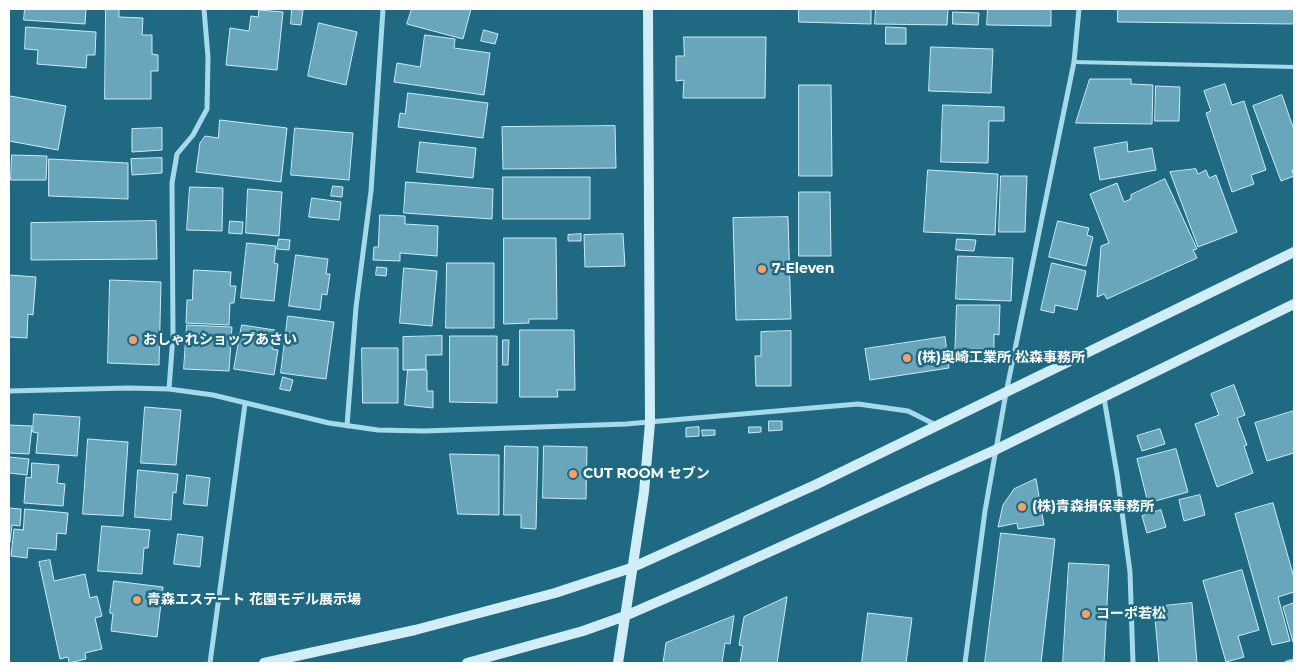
<!DOCTYPE html>
<meta charset="utf-8">
<style>
body{margin:0}
#map{position:relative;width:1303px;height:672px;overflow:hidden;background:#1f6983;font-family:Montserrat,sans-serif}
canvas{display:block}
.frame{position:absolute;inset:0;border:10px solid #fff;pointer-events:none}
</style>
<div id="map">
<canvas width="1303" height="672"></canvas>
<div class="frame"></div>
</div>
<script>
const c = document.querySelector('canvas').getContext('2d');
c.lineJoin = 'round';
function fill(path, color) {
  c.fillStyle = color;
  c.fill(path, 'evenodd');
}
function stroke(path, color, width, dash) {
  c.strokeStyle = color;
  c.lineWidth = width;
  c.lineCap = dash ? 'butt' : 'round';
  c.setLineDash(dash || []);
  c.stroke(path);
}
function write(font, color, halo, rows, align = 'center') {
  c.font = font + ' Montserrat,"Noto Sans JP",sans-serif';
  c.lineWidth = 5;
  c.setLineDash([]);
  c.textBaseline = 'middle';
  c.strokeStyle = halo;
  c.fillStyle = color;
  for (const [text, x, y, turn = 0] of rows) {
    c.save();
    c.translate(x, y);
    c.rotate((+turn || 0) * Math.PI / 180);
    c.textAlign = isNaN(turn) ? turn : align;
    if (halo) c.strokeText(text, 0, 0);
    c.fillText(text, 0, 0);
    c.restore();
  }
}
const building = new Path2D(`
 M25,9H86L85,24L24,20Z
 M106,9H119V17L143,18L142,35H152V54L158,55V71H151V99H105Z
 M292,9L303,10L301,25L291,24Z
 M412,9H471L463,39L407,24Z
 M799,9H871V24L799,22Z
 M876,9H948L947,25L875,24Z
 M988,9H1051V26L987,25Z
 M1118,9H1294V24L1118,22Z
 M259,10L283,12L277,70L226,65L230,28L249,31L251,16L258,17Z
 M953,12L979,13L978,25L953,24Z
 M319,23L357,32L346,85L308,76Z
 M26,27L96,32L95,55H87L86,68L37,64L38,50L25,49Z
 M886,27L906,28V44H886Z
 M484,30L498,34L495,44L481,41Z
 M425,35L455,39L454,48L490,53L484,95L394,82L397,63L420,67Z
 M684,37H766L765,98H683L684,80L676,81V56H684Z
 M931,47L993,49L991,93L929,91Z
 M1090,79H1131V84L1153,85L1152,124L1076,123Z
 M1225,84L1232,105L1244,101L1266,170L1251,175L1254,184L1232,192L1206,113L1211,111L1204,91Z
 M799,85H831L832,176H799Z
 M1156,86L1180,87L1179,121H1155Z
 M408,93L488,103L483,138L398,127L400,113L405,114Z
 M1282,95L1294,130V170H1292L1294,176L1281,181L1253,106Z
 M10,96L66,106L58,150L9,141Z
 M943,105L1004,107V121H989L988,163L941,162Z
 M220,120L287,128L281,182L196,172L200,143L205,136L218,138Z
 M615,126L616,168L503,169L502,127Z
 M162,128V150L132,152V129Z
 M295,128L353,133L349,180L291,175Z
 M420,142L476,148L473,178L417,172Z
 M1127,142L1128,152L1152,148L1156,170L1100,180L1094,148Z
 M12,155L47,156L46,180H11Z
 M162,158V173L132,175L131,159Z
 M49,159L128,163V199L49,196Z
 M1196,169L1198,174L1206,170L1209,178L1216,175L1237,232L1198,247L1170,172Z
 M928,170L998,174L995,235L924,232Z
 M1001,176H1027L1025,232H999Z
 M503,177H590V219H503Z
 M1165,179L1197,249L1193,250L1197,258L1107,299L1104,294L1097,297L1101,246L1109,243L1090,194L1117,183L1124,202L1131,199V195Z
 M406,182L493,189L492,219L404,213Z
 M333,186L343,187L342,197L331,196Z
 M190,187L223,188L222,231L187,230Z
 M248,189L282,192L279,236L246,233Z
 M799,192H830L831,256H799Z
 M312,198L341,202L339,220L309,217Z
 M380,215L405,216V224L438,226L437,256L400,253V261L373,260L374,247H378Z
 M788,217L791,319L736,320L733,218Z
 M156,221L157,259L31,260V223Z
 M230,221L243,222L242,234L229,233Z
 M1058,221L1089,228L1087,235L1093,237L1086,266L1049,257Z
 M581,234V241H568V235Z
 M623,234L625,266L585,267L584,235Z
 M504,238H556L557,319H529V323L504,324Z
 M279,239L290,240L289,250L277,249Z
 M957,239L976,240L974,251L956,250Z
 M247,243L276,246L274,263L278,264L274,301L241,298Z
 M296,255L328,259L326,274H330L327,295L322,294L320,310L289,306Z
 M958,256L1013,258L1011,301L956,299Z
 M447,263H494V328H446Z
 M1052,263L1086,271L1077,310L1055,305L1054,313L1041,310Z
 M377,267L387,268L386,276L376,275Z
 M404,268L437,271L432,326L400,323Z
 M194,270L231,272L230,286H236L234,303H230L229,325L186,323L187,300H192Z
 M9,275L36,277L33,315L28,314L27,338L9,337Z
 M110,280L161,282L159,365L108,363Z
 M957,305H1000L999,335L994,334V349H971V359H955Z
 M288,316L334,322L326,379L281,373Z
 M187,325L232,327L229,371L184,369Z
 M242,325L275,330L272,349L278,350L274,375L234,369Z
 M520,330H574L575,390H557L558,397H520Z
 M791,331V386H756L755,356H761V332Z
 M442,336V355H426V369L403,370V337Z
 M450,336H497V403L450,402Z
 M945,337L949,368L870,380L865,349Z
 M503,340H509L508,365H503Z
 M362,348H398V403H363Z
 M408,370H427V391H433V408L405,405Z
 M283,377L293,380L290,391L280,389Z
 M1234,385L1245,415L1237,418L1247,445L1244,446L1253,473L1217,487L1195,424L1219,415L1211,394Z
 M145,407L181,410L176,465L141,463Z
 M1294,411V453L1267,461L1255,423Z
 M34,414L80,417L77,456L36,453L38,433L33,432Z
 M769,421H782V430L769,431Z
 M9,425L32,426L29,454L9,453Z
 M699,427V436L686,437V428Z
 M749,427H761V432L749,433Z
 M1160,429L1165,444L1142,451L1137,436Z
 M702,430H715V435L703,436Z
 M88,439L128,442L123,516L83,514Z
 M505,446L538,447L536,529L521,528V515H504Z
 M544,446L587,447L586,499L543,498Z
 M1176,449L1188,492L1148,503L1137,459Z
 M450,454L499,455V515L458,514Z
 M9,457L29,459L27,475L9,473Z
 M32,463L59,465L57,483L65,484L63,506L24,503L26,477L31,478Z
 M138,470L178,474L176,493L173,492L171,520L135,517Z
 M187,475L210,478L207,506L184,504Z
 M1036,479L1044,525L1018,529L1017,523L998,527L1003,505L1014,489Z
 M1200,495L1205,515L1184,521L1179,500Z
 M1273,503L1294,578V592L1278,597L1290,641L1272,645L1235,514Z
 M9,508L21,509L20,526L12,525L10,542Z
 M25,509L68,513L66,534L57,533L56,550L28,548L27,558L11,556L14,529L23,530Z
 M1161,510L1166,527L1147,533L1142,516Z
 M102,526L150,530L148,548H144L142,574L98,571Z
 M1001,533L1055,539L1041,663H985Z
 M178,534L203,537L200,567L174,564Z
 M50,560L54,581L85,574L90,598L97,596L102,616L95,618L102,649L85,653L86,659L69,663L68,657L60,659L39,562Z
 M1069,563L1109,565L1104,663H1063Z
 M1242,570L1259,630L1238,636L1244,657L1226,662L1203,581Z
 M114,581L163,587L157,637L111,631L113,614L110,613Z
 M787,597L777,663H740L743,646L739,645L744,617Z
 M1192,603L1197,663H1159L1154,607Z
 M1294,603V642H1293L1283,607Z
 M868,613L912,618L906,663H862Z
 M734,616L730,644L725,643L722,663H663L666,643Z`);
fill(building, '#69a6bb');
stroke(building, '#caecf7', 1);
stroke(new Path2D(`
 M1074,62L1294,67`), '#a6d9e9', 4);
stroke(new Path2D(`
 M169,389L173,336L172,183L177,154L193,135L207,109L208,57L204,9
 M9,391L129,388L169,389L213,395L329,423L378,430L424,431L626,424L858,404L908,411L936,425
 M1104,398L1117,474L1130,572L1133,663
 M347,426L356,307L371,191L383,9
 M210,663L245,404
 M965,663L985,511L1006,393L1074,62L1079,9
 M1287,663L1294,661`), '#a6d9e9', 5);
stroke(new Path2D(`
 M264,663L415,630L555,593L631,568L815,485L1294,252
 M467,663L583,631L625,616L694,586L995,450L1294,304
 M618,663L644,492L650,423L648,9`), '#d1edf7', 10);
for (const [x, y, r, color] of [
 [762,269,5,"#f8a165"],
 [133,340,5,"#f8a165"],
 [907,358,5,"#f8a165"],
 [573,474,5,"#f8a165"],
 [1022,507,5,"#f8a165"],
 [137,600,5,"#f8a165"],
 [1086,614,5,"#f8a165"]
]) {
  const dot = new Path2D();
  dot.arc(x, y, r, 0, 2 * Math.PI);
  c.fillStyle = color;
  c.fill(dot);
  stroke(dot, '#1f6983', 2);
}
write('bold 14px', '#fff', '#1f6983', [
 ["7-Eleven",772,269],
 ["おしゃれショップあさい",143,340],
 ["(株)奥崎工業所 松森事務所",917,358],
 ["CUT ROOM セブン",583,474],
 ["(株)青森損保事務所",1032,507],
 ["青森エステート 花園モデル展示場",147,600],
 ["コーポ若松",1096,614]
], 'left');
</script>
